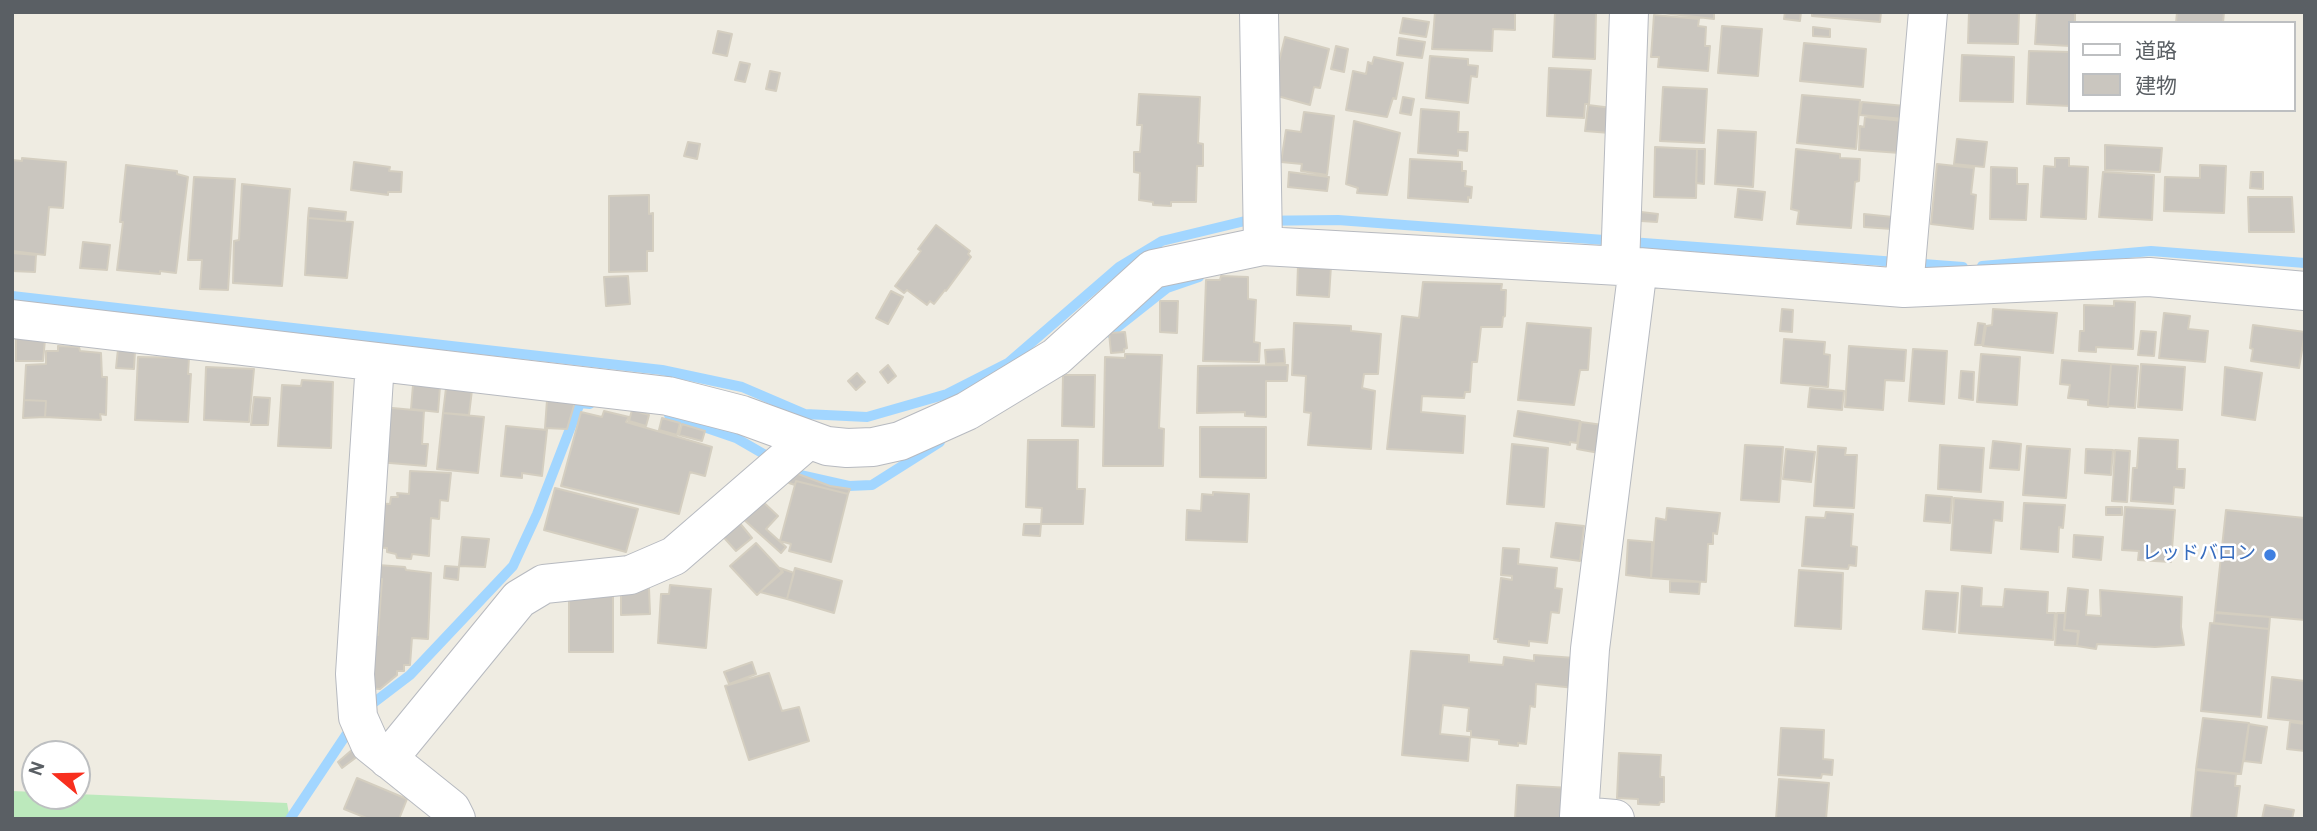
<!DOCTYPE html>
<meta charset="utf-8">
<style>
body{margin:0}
#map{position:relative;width:2317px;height:831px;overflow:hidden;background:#efece2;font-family:Overpass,"Noto Sans JP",sans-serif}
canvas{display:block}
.frame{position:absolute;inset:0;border:14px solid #5a5f64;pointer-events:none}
.legend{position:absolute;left:2068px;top:21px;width:228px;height:91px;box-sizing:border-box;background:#fff;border:2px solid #bdbfc1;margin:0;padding:9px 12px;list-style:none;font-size:21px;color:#5a5f64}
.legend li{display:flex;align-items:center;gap:14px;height:35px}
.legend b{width:35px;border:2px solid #bdbfc1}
.north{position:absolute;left:21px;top:740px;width:70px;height:70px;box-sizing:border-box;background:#fff;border:2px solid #bdbfc1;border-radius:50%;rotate:289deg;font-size:19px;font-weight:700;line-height:28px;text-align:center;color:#5a5f64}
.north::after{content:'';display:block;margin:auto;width:24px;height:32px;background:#f82f1e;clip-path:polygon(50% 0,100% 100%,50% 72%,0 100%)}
</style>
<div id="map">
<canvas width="2317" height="831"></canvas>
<div class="frame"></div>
<ul class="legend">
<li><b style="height:9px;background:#fff"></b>道路</li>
<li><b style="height:19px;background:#cac6bf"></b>建物</li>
</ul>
<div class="north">N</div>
</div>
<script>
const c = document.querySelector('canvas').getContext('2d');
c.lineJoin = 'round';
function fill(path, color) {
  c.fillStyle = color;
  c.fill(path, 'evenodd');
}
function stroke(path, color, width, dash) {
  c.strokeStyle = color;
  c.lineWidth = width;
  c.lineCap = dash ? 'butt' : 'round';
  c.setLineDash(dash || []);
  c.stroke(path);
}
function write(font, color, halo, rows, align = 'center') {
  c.font = font + ' Overpass,"Noto Sans JP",sans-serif';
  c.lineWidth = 5;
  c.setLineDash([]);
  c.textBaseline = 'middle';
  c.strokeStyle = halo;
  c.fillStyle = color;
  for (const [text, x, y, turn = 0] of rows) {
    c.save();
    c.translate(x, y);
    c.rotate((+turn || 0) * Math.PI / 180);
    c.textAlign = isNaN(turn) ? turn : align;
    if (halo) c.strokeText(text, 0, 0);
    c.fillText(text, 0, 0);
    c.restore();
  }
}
fill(new Path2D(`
 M12,791L35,792V796H77V794L287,803L290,819H12Z`), '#bce9bc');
stroke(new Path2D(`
 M1982,266L2151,251L2305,263
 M12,296L662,370L742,387L805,414L867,417L947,394L1008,363L1119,267L1162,241L1245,221L1338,220L1963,267
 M1110,333L1167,288L1199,277
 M669,415L736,438L800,475L849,486L872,485L940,442
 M368,707L410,675L513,566L537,514L580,403L590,404
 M290,819L346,735`), '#a2d6ff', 10);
const building = new Path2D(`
 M1435,12H1515V30L1493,29L1492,51L1432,49Z
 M1555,12H1596L1595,59L1553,57Z
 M1654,12H1714V19Z
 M1785,12H1801L1800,21L1784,19Z
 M1812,12H1881L1880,22L1812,16Z
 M1969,12H2019L2018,44L1968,43Z
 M2037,12H2075V23H2070V46L2035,44Z
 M2177,12H2224L2223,23H2176Z
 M1654,15L1699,19L1698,26L1706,27L1705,46H1710L1708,71L1658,67L1659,57H1651Z
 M1403,18L1429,22L1426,37L1400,33Z
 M1722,26L1762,29L1758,76L1718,73Z
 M1813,27L1830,29V37L1813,36Z
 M718,31L732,34L727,56L713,53Z
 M1285,37L1329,49L1320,88L1314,87L1310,105L1274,95L1273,86Z
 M1399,38L1425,42L1422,58L1397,55Z
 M1804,43L1866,49L1863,87L1800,81Z
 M1336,46L1348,49L1344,72L1331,69Z
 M2029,51L2070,52V106L2027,104Z
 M1962,55L2014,57L2013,102L1960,101Z
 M1430,56L1468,59V65L1478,66L1477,77L1471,76L1468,103L1426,98Z
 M1374,57L1403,63L1396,99L1393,98L1387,117L1346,110L1353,71L1366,74L1368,62L1372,64Z
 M740,62L750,64L745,82L735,80Z
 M1549,68L1591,70L1589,104H1585L1584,118L1547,116Z
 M770,71L780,73L776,91L766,89Z
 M1663,87L1707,89L1704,143L1660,141Z
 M1139,94L1200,97L1198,143L1203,144V166H1197L1196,202H1171V206L1153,205V202L1139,200L1140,173L1134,172V152H1140L1142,125H1137Z
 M1802,95L1860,100L1856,149L1797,143Z
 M1403,97L1414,99L1411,115L1400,113Z
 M1862,102L1905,106L1904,119L1860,115Z
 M1588,105L1612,108L1610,133L1585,131Z
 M1421,109L1459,112L1458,132H1468L1467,151L1458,150V156L1418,153Z
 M1304,112L1334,116L1327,175L1301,171L1302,164L1281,162L1286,130L1301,132Z
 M1865,117L1903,121L1900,153L1859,150L1860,126L1864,127Z
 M1354,121L1400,133L1387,195L1357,193L1358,188L1346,184Z
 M1718,130L1756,132L1753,187L1715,184Z
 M1957,139L1987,142L1984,167L1954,164Z
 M688,142L700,144L697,159L684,156Z
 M2105,145L2162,148L2160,172L2105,170Z
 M1655,147L1697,149L1696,198L1654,197Z
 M1697,149H1705L1704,184L1696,183Z
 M1796,149L1840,154V158L1860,159L1859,181L1855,182L1851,228L1797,224L1799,211L1791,209Z
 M22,158L66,162L63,208L49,207L45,255L12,251V160L22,161Z
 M2055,158H2069V166L2088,167L2086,219L2041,217L2044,166L2055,167Z
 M1410,159L1462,162V171H1466L1465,186L1472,187L1471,198L1468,197V202L1408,198Z
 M354,162L390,167L389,171L402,172L401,192H388V195L351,190Z
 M1937,164L1974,168L1971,194L1976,195L1973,229L1931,224Z
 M126,165L177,171V174L188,177L176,273L160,271V274L117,270L123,222H120Z
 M2200,165L2226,166L2224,213L2164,211L2165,177L2200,178Z
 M1991,167L2017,168V184H2028L2026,220L1990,219Z
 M1289,172L1329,177L1327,191L1288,187Z
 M2103,172L2154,175L2152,220L2099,217Z
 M2251,172H2263V189L2250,188Z
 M194,177L235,179L228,290L200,289L202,260H188Z
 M242,184L290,189L282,286L233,283L234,241L239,240Z
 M1738,189L1765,192L1762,220L1735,217Z
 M649,195V214L653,213V251H647V271L609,272V196Z
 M2248,197H2292L2294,232H2249Z
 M309,208L346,212L345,221L308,218Z
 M1641,212L1658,214L1657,222L1641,221Z
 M1864,214L1893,217L1892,229L1864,227Z
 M308,218L353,222L347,278L305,275Z
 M936,225L970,251L968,254L971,257L946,291L945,290L934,304L930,301L927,305L907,290L904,293L895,286L921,251L918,249Z
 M83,242L110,245L107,270L80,268Z
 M12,253L36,255L35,272L12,271Z
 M1298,265L1331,266L1329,297L1297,295Z
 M628,276L630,304L606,306L604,277Z
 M1221,276L1248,277V299L1256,300L1254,342L1260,343L1259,362L1203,361L1206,280H1220Z
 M1423,282L1502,284L1501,290H1506L1505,316L1503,317L1502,327H1481L1477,362H1472L1470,392H1465L1464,398L1422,396L1421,412L1465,416L1463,453L1387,449L1402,316L1419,318Z
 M891,291L903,297L888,324L876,318Z
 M1160,301H1178L1177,333L1160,332Z
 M2114,301L2135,302L2133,349L2096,347V352L2079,351L2080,331H2084V305L2114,306Z
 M1782,309L1793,310L1792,332L1780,331Z
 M1993,309L2057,313L2053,353L1983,346L1986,326L1992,325Z
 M2164,313L2190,316L2188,329L2208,331L2205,362L2159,358Z
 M1294,323L1351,326V331L1381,334L1378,374H1364L1362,388L1375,391L1371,449L1308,445L1311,413L1304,412L1306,376L1292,375Z
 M1527,323L1591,328L1588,370H1580L1574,405L1518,400Z
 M1978,323L1985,324L1982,345H1975Z
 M2253,325L2305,332L2299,368L2251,361L2253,349L2250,348Z
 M2141,331L2156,332L2154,356L2138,355Z
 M1125,332L1127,348L1124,349V352L1111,353L1109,333Z
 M16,337L45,340L43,361H16Z
 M1784,339L1825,342L1824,354L1830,355L1828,387L1781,383Z
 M58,346L79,347L80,351L101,353L102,377H107L106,415L100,414L101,420L45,417L46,401L24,400L26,365L46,364V351H58Z
 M1849,346L1906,350L1904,381L1885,380L1883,410L1845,407Z
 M118,349L135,351L134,369L116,368Z
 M1284,349L1285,363L1266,364L1265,350Z
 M1913,349L1947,351L1944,404L1909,401Z
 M1125,354L1162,355L1159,428L1164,429L1163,466H1103L1105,357L1125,358Z
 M1981,354L2020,357L2017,405L1977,402Z
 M138,357L189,358L188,374H191L188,422L135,420Z
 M2062,360L2111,364L2108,407L2088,405V400L2068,398L2070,385L2060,384Z
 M2111,364L2138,366L2135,408L2108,406Z
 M2141,364L2185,367L2182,410L2138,407Z
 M888,365L896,376L888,383L880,372Z
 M1288,365L1287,381H1266V417L1245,416V412L1197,413L1198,366Z
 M206,367L254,369L249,422L204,420Z
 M2225,367L2262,373L2255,420L2222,415Z
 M1961,371L1974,372L1973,400L1959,398Z
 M857,373L865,382L856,390L848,381Z
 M1063,375H1095L1094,427L1062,426Z
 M302,380L333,382L331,448L278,446L282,385L301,386Z
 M413,385L440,387L438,412L411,409Z
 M446,388L472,390L469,415L443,413Z
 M1810,388L1844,391L1842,410L1808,407Z
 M254,397L270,398L268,425H251Z
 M24,400L46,401L45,417L23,418Z
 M547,400L575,402L567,429L545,428Z
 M382,407L424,411L422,444H428L426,466L378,462Z
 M632,410L649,415L646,426L629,421Z
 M604,411L629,417L626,422L712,447L705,476L690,472L679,514L561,486L581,412L602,417Z
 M1518,411L1580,421L1577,443L1570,442V445L1514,436Z
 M443,413L484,417L478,473L437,469Z
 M662,418L680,423L677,435L659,430Z
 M1581,422L1603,425L1599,453L1577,449Z
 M682,424L705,431L702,441L679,435Z
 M506,426L547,430L542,476L522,473V478L501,476Z
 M1200,427H1266V478L1200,477Z
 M2139,438L2178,440L2177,469H2185L2184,488L2174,487L2173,504L2131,501L2133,468H2137Z
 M1028,440H1078L1077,489H1085L1083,524H1041L1042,508L1026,507Z
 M1993,441L2021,444L2019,470L1990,468Z
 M1512,444L1548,448L1544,507L1507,504Z
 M1745,445L1783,447L1779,502L1741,500Z
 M1940,445L1984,448L1981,492L1938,489Z
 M1818,446L1846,448L1845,455H1857L1854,508L1814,506Z
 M2027,446L2070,449L2066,498L2023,495Z
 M1786,449L1815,452L1811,482L1783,479Z
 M2086,449L2113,450L2111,475L2085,473Z
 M2115,450L2130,451L2127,502L2112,501Z
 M410,471L451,473L448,501L440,500L439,519L431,518L429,556L412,554L411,559L397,558L396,554L387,552V548L374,547L376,503L390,504L391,497H398L397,493L409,494Z
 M793,472L830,486L850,489L848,494L796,481L795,485L789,483Z
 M796,481L848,494L831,562L789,551L791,544L780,541Z
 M555,488L638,509L626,552L544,530Z
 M1213,492L1249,494L1247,542L1186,540L1187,510L1201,511L1202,494L1213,495Z
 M1926,495L1952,497L1950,523L1924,521Z
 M1954,498L2003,502L2002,521L1994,520L1991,553L1951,550Z
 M760,499L778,516L766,529L786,547L781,553L742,518Z
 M2024,503L2065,505L2063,528L2059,527L2058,552L2021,549Z
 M2106,507H2122V515H2106Z
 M2125,507L2175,510L2171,562L2138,560L2139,551L2122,550Z
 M1667,508L1720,513L1717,534L1713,533V544H1708L1706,582L1651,578L1656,518L1666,520Z
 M2226,510L2305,518V620L2215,612Z
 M1826,512L1853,514L1851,546L1857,547L1856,566L1849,565L1848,569L1802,566L1806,517L1825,518Z
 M734,516L752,538L736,551L718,531Z
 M1556,523L1584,526L1580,561L1551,557Z
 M1024,524H1041L1040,536L1023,535Z
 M2074,535L2103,537L2101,560L2073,557Z
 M462,537L489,539L485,567L459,566Z
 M1628,540L1652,542L1651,578L1626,575Z
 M756,543L782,571L757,595L730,566Z
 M1503,548L1519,549L1518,564L1557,568L1555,588L1562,589L1559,613L1551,612L1547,643L1529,641V646L1498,642V639H1494L1501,578L1512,580V576L1501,575Z
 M378,565L405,567L406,570L431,573L428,639L412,638L410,665H404V671H397V675L380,689L365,688V634L378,635L382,579H377Z
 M445,566L459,567L458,580L444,578Z
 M780,568L794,573L787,599L760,592L783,572Z
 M795,568L842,581L834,613L787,599Z
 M1799,570L1843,573L1841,629L1795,626Z
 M1670,581L1700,582L1699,594L1670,592Z
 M670,585L711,589L706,648L658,643L661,594H669Z
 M1962,586L1982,588L1981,606L2003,607L2005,589L2048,592L2047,613H2055L2053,640L1959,633Z
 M649,588L650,614L621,615V589Z
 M2068,588L2088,590L2086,615L2101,616L2100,590L2182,597L2181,627L2184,645L2155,647L2097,644L2096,649L2077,646L2079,631L2064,630Z
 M1926,591L1958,593L1955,632L1923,629Z
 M569,596H613V652H569Z
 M2057,613H2065L2064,630L2078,632L2077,646L2055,645Z
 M2215,613L2270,617L2269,629L2214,623Z
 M2210,623L2269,629L2261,717L2201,711Z
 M1411,651L1469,655V662L1503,665L1504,657L1534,661V655L1575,658V688L1536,684L1535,707L1530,706L1526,744L1518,743V746L1499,744V740L1471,737V731H1467L1469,708L1443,705L1440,734L1470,737L1468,761L1402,755Z
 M752,662L756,674L729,684L724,672Z
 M769,673L782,711L799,707L809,741L749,760L725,686Z
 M2272,677L2305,681V722L2268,718Z
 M2203,718L2249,723L2241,774L2196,769Z
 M2290,722L2305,724V751L2287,749Z
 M2249,724L2267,727L2261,763L2244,761Z
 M1781,728L1824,730L1823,759L1833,760L1832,775L1822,774L1821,778L1778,775Z
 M353,749L358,756L342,768L338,762Z
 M1619,753L1661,755L1660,777H1664V802H1660L1659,805L1638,804V799L1617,798Z
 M2196,770L2236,774L2235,786H2240L2236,819H2191Z
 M357,778L407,799L399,819H369L344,809Z
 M1779,779L1829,783L1826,819H1776Z
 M1517,785L1570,788L1569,819H1515Z
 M2265,805L2294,810L2292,819H2262Z`);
fill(building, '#cac6bf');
stroke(building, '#d4cec0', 2);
const minor = new Path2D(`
 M1259,12L1263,246
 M1620,266L1629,12
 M1904,288L1928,12
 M12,319L668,396L742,415L827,446L847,448L873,447L900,441L967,411L1056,357L1153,269L1263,246L1638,267L1904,288L2149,277L2305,291
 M375,362L355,674L358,717L370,744L451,809L456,819
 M388,759L519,599L544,584L630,575L674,556L808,440
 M1615,819L1579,816L1590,649L1638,267`);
stroke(minor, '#b7bac0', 40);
stroke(minor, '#fff', 38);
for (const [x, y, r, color] of [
 [2270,555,7,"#3f7fe0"]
]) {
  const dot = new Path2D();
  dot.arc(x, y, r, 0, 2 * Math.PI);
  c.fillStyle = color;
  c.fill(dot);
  stroke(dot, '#fff', 2.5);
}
write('19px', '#366cbe', '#fff', [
 ["レッドバロン",2256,555]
], 'right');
</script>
